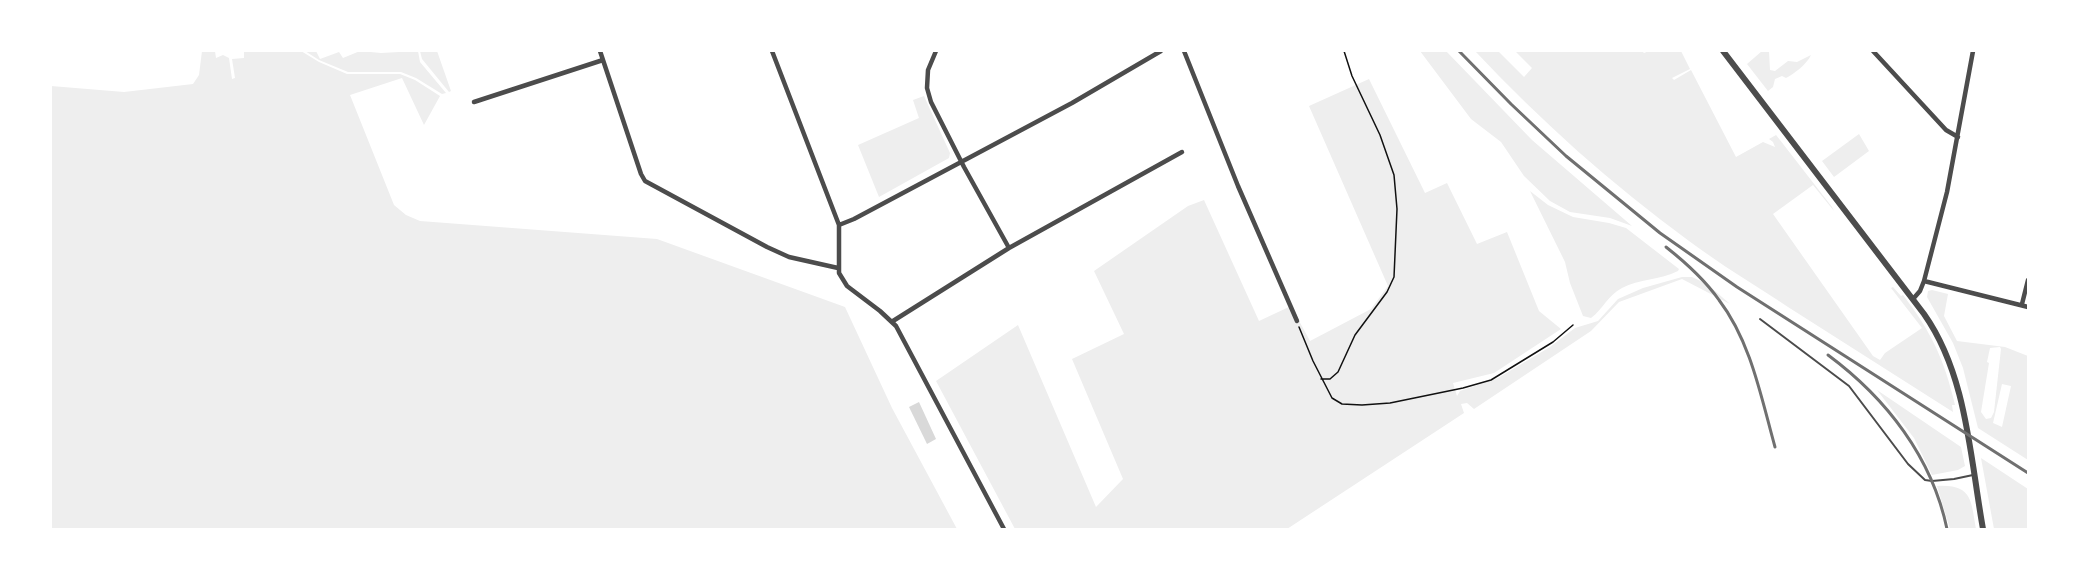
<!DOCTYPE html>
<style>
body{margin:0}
#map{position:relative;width:2079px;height:580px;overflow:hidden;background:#fff;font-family:Arial,sans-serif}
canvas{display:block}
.frame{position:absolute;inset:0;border:52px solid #fff;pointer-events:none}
</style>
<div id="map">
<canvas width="2079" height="580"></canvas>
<div class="frame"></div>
</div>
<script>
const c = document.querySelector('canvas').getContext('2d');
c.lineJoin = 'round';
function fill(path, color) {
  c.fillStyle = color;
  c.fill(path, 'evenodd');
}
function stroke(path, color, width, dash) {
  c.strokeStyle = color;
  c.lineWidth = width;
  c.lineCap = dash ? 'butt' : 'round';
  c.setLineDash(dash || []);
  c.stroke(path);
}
fill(new Path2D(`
 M202,51H215L216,58L223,55L229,58L232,79L235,78L232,59L244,58V51H301L319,62L347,74H400L415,80L440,96L424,125L402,78L350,95L394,205L406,215L420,221L657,239L845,307L892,408L957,529H51V86L124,92L193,84L199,75Z
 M305,51H316L320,59L339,52L343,58L360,51L381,53L418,51L420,62L446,93L442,94L416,78L401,72H348L319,60Z
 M420,51H437L451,91L449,92L422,59Z
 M1420,51H1446L1532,140L1632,226L1610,218L1570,212L1550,201L1524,176L1501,142L1471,119Z
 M1475,51H1498L1524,77L1532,68L1515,51H1642L1644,53L1649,51H1681L1690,69L1672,78L1674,80L1691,70L1736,157L1763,142L1775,147L1773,142L1769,139L1776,135L1773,131L1832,207L1834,211L1813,185L1773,214L1873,356L1880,360L1885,353L1922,328L1891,288L1893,287L1901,296L1903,295C1932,333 1944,359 1955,405H1952L1953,412C1898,377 1843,342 1788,307C1755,285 1721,265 1689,241C1611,184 1541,121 1475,51Z
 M1762,51H1769L1770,70L1775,71L1788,61L1797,62L1811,55C1807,64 1794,74 1786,78L1782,76L1775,79L1773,87L1768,91L1747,64Z
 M1369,79L1425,193L1447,183L1477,244L1507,232L1539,311L1561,329L1494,373L1453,383L1457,396L1460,391L1498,378L1550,347L1575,328L1598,321L1618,299L1643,288L1682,277H1692L1707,284L1730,304L1682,279L1619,302L1591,331L1474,409L1467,403L1461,404L1464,413L1287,529H1015L936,381L1018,325L1096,507L1123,479L1072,359L1124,334L1094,271L1188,206L1204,200L1259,321L1291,306L1310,341L1371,309L1388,286L1309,106Z
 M924,96L950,153L949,158L879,197L858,145L919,118L913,100Z
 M1859,134L1869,151L1834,177L1822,161Z
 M1530,191L1548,205L1573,217L1609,223L1626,228L1679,269L1678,271C1660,280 1639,279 1622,288C1608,295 1603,309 1591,318L1583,316L1570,283L1565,262Z
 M1932,290L1948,294L1944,316L1957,341L2005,347L2028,356V460L1978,428L1963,368L1953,343L1927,297L1928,291ZM2000,347L2001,349L1994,412L1991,418L1986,419L1981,412L1989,363L1987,362L1990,348ZM2002,384L2011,386L2002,427L1993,423Z
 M1877,390L1961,447L1965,466L1958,470L1932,475L1914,438Z
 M1981,458L2028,489V529H1994Z
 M1937,486C1972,484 1971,500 1976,529H1950Z`), '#eee');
fill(new Path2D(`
 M919,402L936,439L927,444L909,407Z`), '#d9d9d9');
stroke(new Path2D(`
 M1299,327L1313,361L1332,398L1342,404L1362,405L1390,403L1463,388L1491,380L1553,342L1573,325
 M1321,379H1330L1338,372L1355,335L1387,292L1394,277L1397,209L1394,175L1380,135L1352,76L1344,51`), '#111', 1.5);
stroke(new Path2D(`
 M1760,319L1849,386L1908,464L1925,480L1932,481L1954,479L1973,475`), '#4c4c4c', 2);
stroke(new Path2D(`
 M600,51L641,174L645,181L767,247L789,257L838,268
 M772,51L839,225V273L847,286L880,311L896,326L1004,529
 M936,51L928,70L927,88L931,102L964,167L1009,248
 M1184,51L1238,186L1297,321
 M1873,51L1946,130L1958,137
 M474,102L603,60
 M839,225L854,219L1072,103L1161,51
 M1924,281L2028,307
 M1913,299L1920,291L1924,281L1947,192L1973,51
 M2022,304L2028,280
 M893,321L1009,248L1182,152`), '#4c4c4c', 4.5);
stroke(new Path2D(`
 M1723,51L1924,314C1967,375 1970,457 1983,529`), '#4c4c4c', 6);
stroke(new Path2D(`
 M1459,51L1511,104L1566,156L1660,233L1737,287L2028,473
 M1666,247C1685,262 1705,280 1719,300C1751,342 1761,397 1775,447
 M1828,355C1886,398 1932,457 1947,529`), '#707070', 3);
</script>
